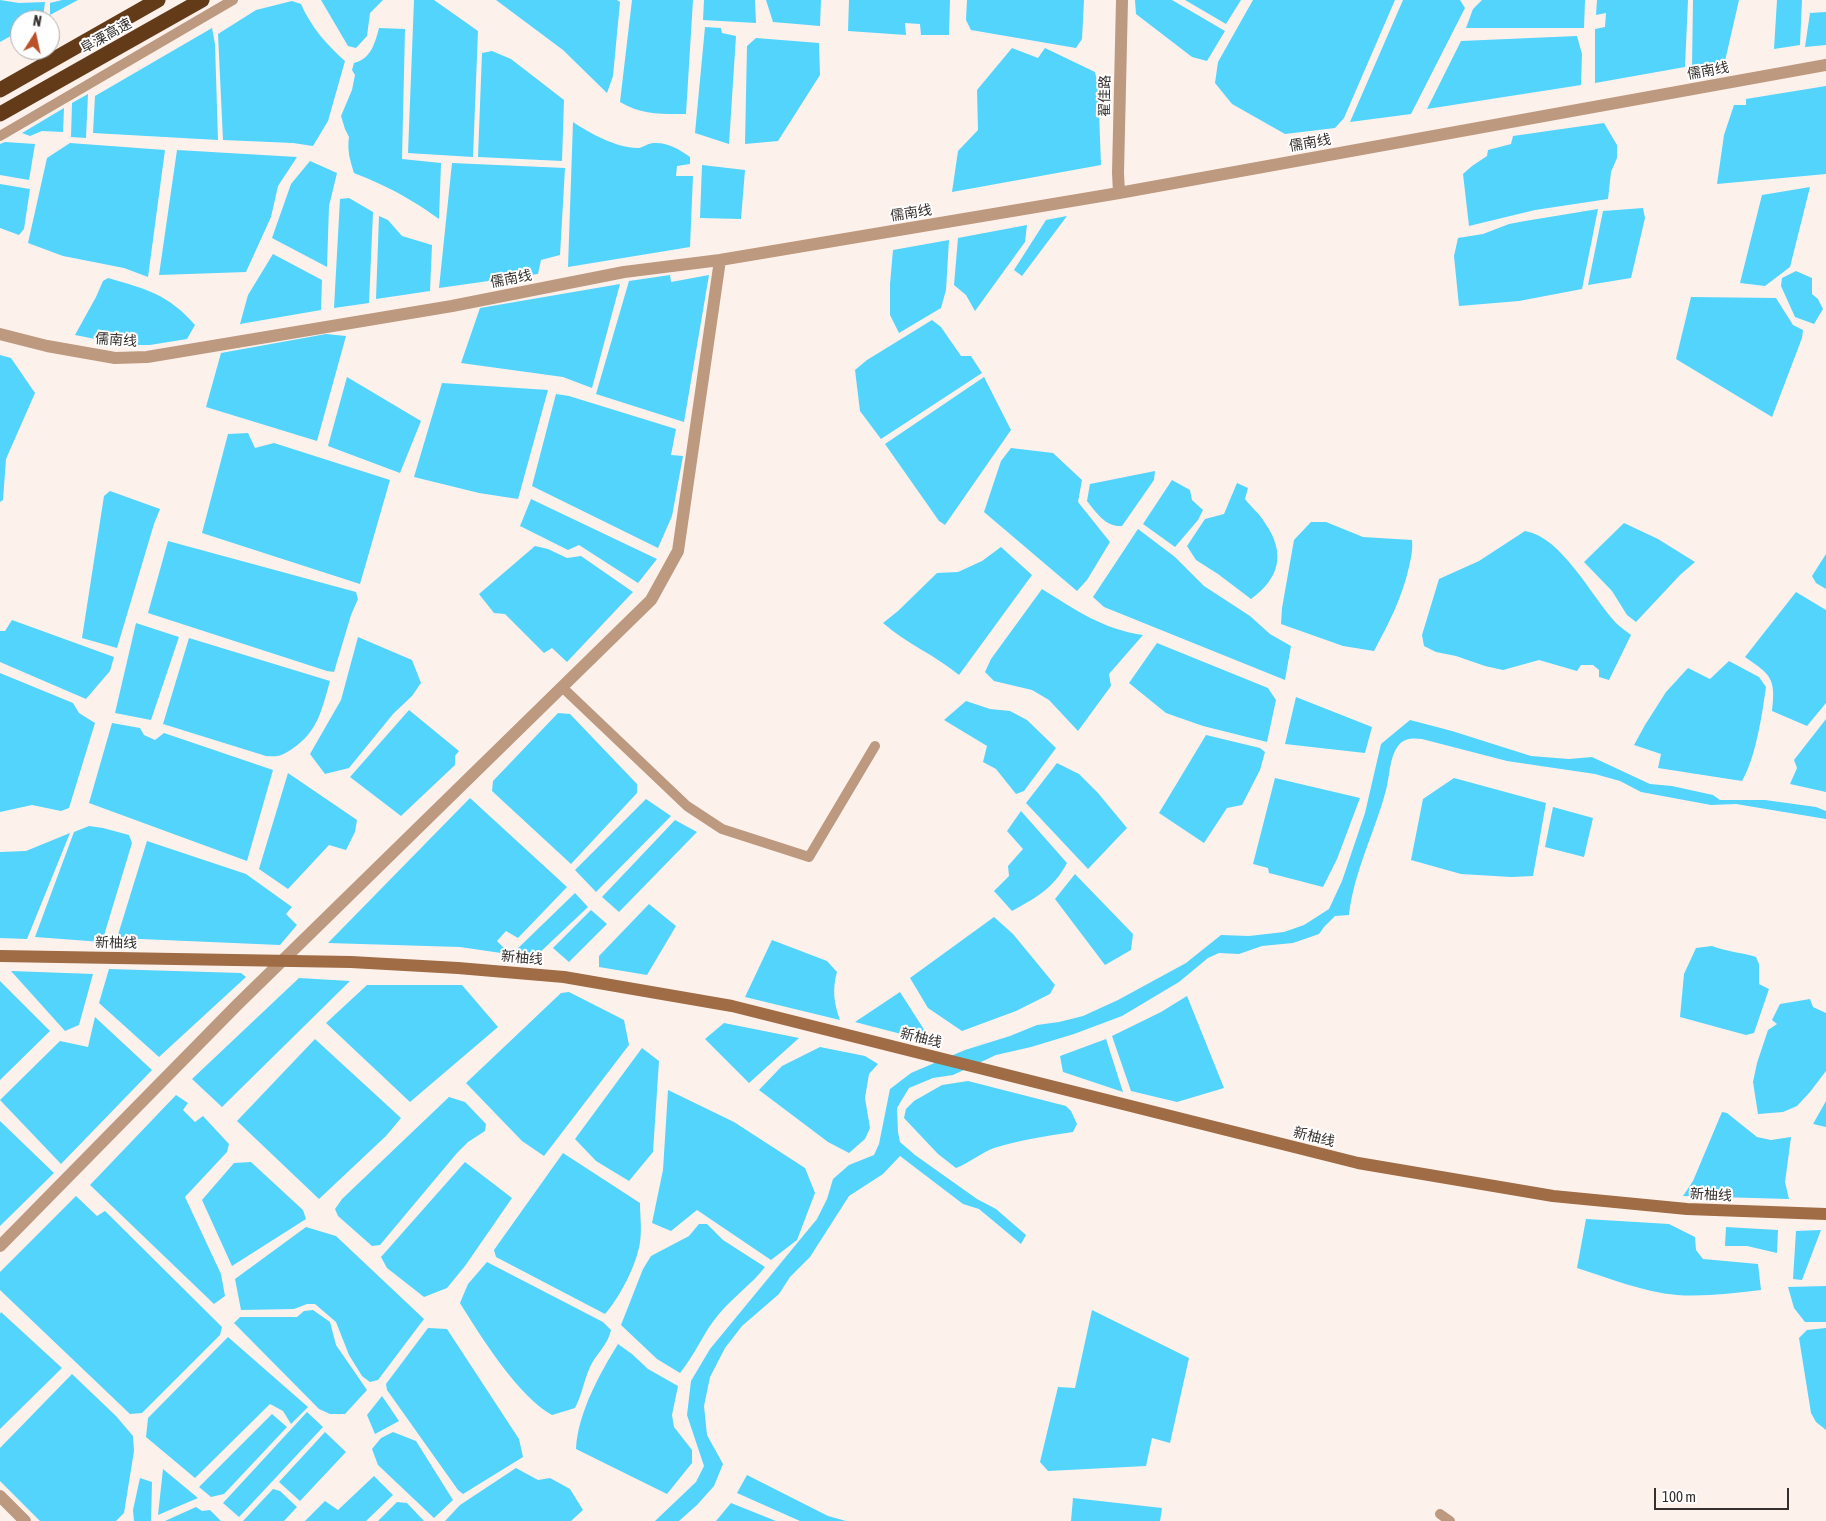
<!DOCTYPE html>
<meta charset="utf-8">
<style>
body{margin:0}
#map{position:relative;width:1826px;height:1521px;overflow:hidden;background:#fdf1ec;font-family:"Asap Condensed",sans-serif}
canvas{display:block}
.north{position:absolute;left:10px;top:10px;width:50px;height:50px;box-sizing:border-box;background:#fff;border:1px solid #aeacab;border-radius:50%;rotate:10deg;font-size:14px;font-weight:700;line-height:20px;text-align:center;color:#35302e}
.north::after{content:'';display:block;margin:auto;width:18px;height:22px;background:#b9512b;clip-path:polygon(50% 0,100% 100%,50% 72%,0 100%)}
.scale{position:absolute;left:1654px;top:1488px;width:135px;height:22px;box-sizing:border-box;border:2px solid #35302e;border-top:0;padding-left:6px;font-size:15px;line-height:18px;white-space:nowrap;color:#35302e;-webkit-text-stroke:4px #fff;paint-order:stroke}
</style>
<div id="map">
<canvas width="1826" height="1521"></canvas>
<div class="north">N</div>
<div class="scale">100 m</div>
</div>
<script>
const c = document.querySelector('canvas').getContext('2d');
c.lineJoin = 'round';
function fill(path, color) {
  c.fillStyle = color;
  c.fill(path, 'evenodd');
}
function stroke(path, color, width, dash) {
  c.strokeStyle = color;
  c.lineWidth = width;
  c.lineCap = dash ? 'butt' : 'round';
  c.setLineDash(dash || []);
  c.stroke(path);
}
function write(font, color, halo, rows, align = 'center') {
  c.font = font + ' "Asap Condensed","Noto Sans SC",sans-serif';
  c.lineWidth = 4;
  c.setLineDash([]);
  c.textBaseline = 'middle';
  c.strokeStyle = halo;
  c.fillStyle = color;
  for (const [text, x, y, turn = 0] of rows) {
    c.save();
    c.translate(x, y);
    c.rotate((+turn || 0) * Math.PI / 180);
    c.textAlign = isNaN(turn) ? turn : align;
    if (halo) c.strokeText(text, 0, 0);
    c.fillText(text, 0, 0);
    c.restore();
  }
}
fill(new Path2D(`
 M0,0L19,3L45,2L43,18L39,20H20V31L0,42Z
 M62,0H78L50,15V3Z
 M321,0H383L370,13L367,36L356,48L348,46Z
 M414,0H434L478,31L473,157L408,153Z
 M496,0H617L620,2L613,76L607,93L563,50Z
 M632,0H693L686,114C661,114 642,115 620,102Z
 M704,0H755L756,23L703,20Z
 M766,0H821L820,26L773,22Z
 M849,0H950L949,35H921L920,24L905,23L906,35L848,31Z
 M967,0H1084L1082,39L1076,48L971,30L966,20Z
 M1135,0H1172L1225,31L1207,61L1192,57L1136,14Z
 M1185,0H1241L1226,24Z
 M1253,0H1395L1344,118L1335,128L1285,134L1232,104L1215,83L1218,62Z
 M1403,0H1460L1465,8L1411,114L1350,122Z
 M1482,0H1585L1584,28H1466L1473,9Z
 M1597,0H1688L1685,67L1595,83V29L1605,27L1606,13L1596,15Z
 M1693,0H1739L1725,61L1692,67Z
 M1777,0H1802L1800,45L1774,49Z
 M292,1L301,4C311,27 327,45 345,61L328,121L313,146L293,143L223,140L218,34L256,10Z
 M1826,12V45L1805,47L1810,13Z
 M705,27L721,28L722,33L736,36L729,144L695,133Z
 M212,28L215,44L218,140L93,133L95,96Z
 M379,28L405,29L402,159L441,163L439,219C410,198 387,186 354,173C350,160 347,151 349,137L345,129L341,116L352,90L355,75L352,70L354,63C371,59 375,43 379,28Z
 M1577,36L1582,54L1581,85L1427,109L1461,41Z
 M756,38L819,43L820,75L778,141L745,144L747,46Z
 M1012,48L1038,58L1045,48L1095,72L1098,85L1101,165L952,192L958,151L978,130L977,90Z
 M492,51L511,59L564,100L562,161L478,157L482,53Z
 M1826,86V174L1717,184L1724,135L1734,105H1746V99Z
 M88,94L86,138L71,137L72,103Z
 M64,108L63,132L42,131L30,136L22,133Z
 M573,122C589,133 619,149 639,148C644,147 648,143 654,143C667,142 679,149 690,157V164L677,166L676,176H693L690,247L568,267Z
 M1604,123L1617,145V158L1611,172L1608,199L1535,210L1469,226L1463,174L1472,166L1487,156L1488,150L1511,144L1513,136Z
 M5,142L35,144L29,180L0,175V144Z
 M70,143L165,150L148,277L124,268L63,256L28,243L47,158Z
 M177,150L297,157L278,186L271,217L246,272L159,275Z
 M310,161L337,173L329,206L327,267L272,238L291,184Z
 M452,163L565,168L560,255L541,260L538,274L439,288Z
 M702,165L745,170L741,219L700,218Z
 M0,184L30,189L24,229L19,235L0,228Z
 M1810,187L1790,267L1765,286L1740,283L1762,195Z
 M349,198L373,212L369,303L334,308L340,199Z
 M1643,208L1645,218L1631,278L1588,285L1603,211Z
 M1598,209L1582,289L1519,301L1459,306L1454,256L1458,238L1483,234L1509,224L1525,221Z
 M379,216L388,220L402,236L432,245L430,291L376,299Z
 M1067,216L1022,276L1014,270L1046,220Z
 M1027,225L1025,242L975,311L966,295L954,285L958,238Z
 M949,240L946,290L941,308L899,333L890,315V284L893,250Z
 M273,254L322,280L321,310L240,324L248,295Z
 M1796,271L1812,278V294L1818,299L1823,309L1814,324L1795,317L1781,286L1782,278Z
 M670,275L671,282L709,275L684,422L596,394L629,281Z
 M108,278C146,289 168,294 195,325L187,339L150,345H125L75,335L96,297L103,281Z
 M620,284L592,388L563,377L461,363L480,308Z
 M1691,297L1776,298L1793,325L1803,330L1802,338L1772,417L1676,359Z
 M932,320L941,327L961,356H971L982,373L881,439L860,411L855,370L867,360Z
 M326,334L346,336L317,441L206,407L221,353Z
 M0,355L11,358L35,393L6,459L3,500L0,502Z
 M347,377L421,421L400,473L328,446Z
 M984,377L1011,430L945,525L939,521L885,444Z
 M442,383L548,390L518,499L479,493L414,477Z
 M556,394L569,396L676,429L671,455L683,456L672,516L658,548L532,486Z
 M248,433L255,448L274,443L390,480L360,584L202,533L228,434Z
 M1011,448L1053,453L1082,480L1078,502L1110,542L1087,580L1077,591L984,512L1001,461Z
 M1155,471L1154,480L1122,526C1105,527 1096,512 1087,501L1090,484Z
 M1172,480L1190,490L1192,500L1203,510L1198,520L1175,547L1143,524Z
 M1237,483L1248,488L1245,499C1251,507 1260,514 1265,523C1286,553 1280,578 1251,599L1218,574L1196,560L1187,546L1205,519L1224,514Z
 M110,491L160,509L154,524L117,648L82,638L104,496Z
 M531,499L657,559L638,583L579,545L568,550L520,526Z
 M1311,522H1326L1363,537L1412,540C1413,550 1411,558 1409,567C1402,598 1389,623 1374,651L1343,646L1281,624L1282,608L1294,540Z
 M1624,523L1658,539L1695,562L1680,575L1636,622L1627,615L1612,591L1584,562Z
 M1138,529L1175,557L1204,586L1250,616L1270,634L1291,646L1285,680L1104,607L1093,597Z
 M1525,531C1562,537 1591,596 1616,623C1620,627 1626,631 1631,635L1609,680L1599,677V670L1593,665H1581L1577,671L1539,660L1503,670L1485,666L1456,656L1436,652L1424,646L1422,635L1439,579L1479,561Z
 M168,541L356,592L358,599L351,615L334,672L327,671L148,613Z
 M535,546L548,549L567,558L581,556L633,592L567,662L552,648L544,653L505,614L494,613L479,594Z
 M1001,547L1032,575L959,675C935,655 907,644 883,623L898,611L937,573L958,572L982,561Z
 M1826,554V589L1816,583L1812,576Z
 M1042,589C1076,610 1102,629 1143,635L1109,674L1111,686L1078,731L1049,700L1032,690L994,681L985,672L991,659Z
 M1796,592L1826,610V703L1807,726L1772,711C1776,678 1771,675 1745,657Z
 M12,620L114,657L110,671L86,699L0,662V631H5Z
 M136,623L179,637L151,720L115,713Z
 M358,637L412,660L421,683L412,696L393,714L349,768L325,774L310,754L341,700Z
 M189,638L330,681C322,709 318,732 292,749C281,756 279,757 266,756L163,724Z
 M1157,643L1268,688L1276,700L1267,742L1203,726L1166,713L1129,683Z
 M1729,661L1759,677L1766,687C1762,715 1756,757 1742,781L1658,768L1661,754L1634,745L1645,725L1666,692L1688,668L1710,679Z
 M0,673L73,703L79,713L95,723L69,808L61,811L32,805L0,812Z
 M1296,697L1372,727L1365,753L1285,744Z
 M966,701L990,709L1010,711L1027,720L1056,748L1024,791L1016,794L996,769L983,762L987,746L944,720Z
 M409,710L459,751L455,756V765L401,816L350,777Z
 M558,713L570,714L637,784V793L571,864L492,791L493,781Z
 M1826,719V792L1790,784L1797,768L1794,760Z
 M1410,720L1452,731L1531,756L1569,759L1592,757L1650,784L1672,786L1713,795L1720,800H1765L1816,807L1826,811V819L1736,804L1711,805L1641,792L1620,781L1595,774L1507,761L1422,739C1413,738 1404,738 1398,746C1389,758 1390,776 1386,790C1375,832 1354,871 1349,915L1335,916L1324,927L1319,934L1293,943L1262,946L1239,954L1219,953L1208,958L1179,982L1122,1016L1074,1034L1031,1047L996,1055L953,1075L933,1078L909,1088L897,1108L898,1132L900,1142L915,1155L977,1199L996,1209L1026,1235L1021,1244L979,1209L963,1204L900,1156L883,1174L849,1196L810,1257L790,1277L779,1294L742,1326L725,1348L710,1377L704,1406L707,1435L723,1464L714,1486L697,1505L679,1521H655L696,1482L704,1466L687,1415L691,1381L710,1349L817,1219L827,1199L833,1179L849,1165L874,1155L879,1144L890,1089L911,1073L965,1050L1010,1036L1037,1025L1059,1022L1083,1016L1118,1000L1186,963L1221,935L1249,936L1284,932L1304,925L1329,909L1342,881L1365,813L1381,744Z
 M112,723L140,728L144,735L155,740L164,733L273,770L247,861L89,803Z
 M1206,735L1260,748L1265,752L1260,770L1242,805L1227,808L1204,843L1159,813Z
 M1057,763L1079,774L1098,793L1127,828L1088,869L1026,803Z
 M288,773L357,820L355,832L346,850L329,845L288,889L259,869Z
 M1275,778L1360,798L1337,859L1323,887L1269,873L1268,868L1253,864Z
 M1454,778L1546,803L1533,876L1511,877L1461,874L1411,860L1423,799Z
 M470,798L567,887L518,938L506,931L497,941L504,948L501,953L460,947L328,943Z
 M646,799L671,816L596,892L575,870Z
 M1553,807L1593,818L1584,857L1545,847Z
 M1021,811L1067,863C1053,889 1037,897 1012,911L994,891L1009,876L1008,866L1023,849L1007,831Z
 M675,820L697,832L619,912L602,897Z
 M89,826L103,828L129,835L132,843L102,942L35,937L74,832Z
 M70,833L27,939L0,938V852L26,851Z
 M147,841L246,874L292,907L286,914L297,925L280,945L117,938Z
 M1075,874L1133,934L1131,950L1105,965L1055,899Z
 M575,893L588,907L536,956L512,954Z
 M649,904L676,926L647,975L599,967V956Z
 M591,910L607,924L569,962L553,948Z
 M994,917L1013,934L1055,985L1050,994L1016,1011L962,1031L928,1008L910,978Z
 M772,940L827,961L837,972C832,989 834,1004 840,1020L745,997Z
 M1712,946C1728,952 1740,952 1756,957L1759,964V984L1769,989L1754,1033L1746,1035L1680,1017L1684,974L1696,948Z
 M109,969L241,973L246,977L159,1057L99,1003Z
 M11,971L93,974L79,1025L65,1031Z
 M299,978L350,981L222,1107L192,1079Z
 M0,981L50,1031L0,1080Z
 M367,985H462L498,1027L410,1102L326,1023Z
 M569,992L624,1020L629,1045L544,1156L522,1141L466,1083L561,993Z
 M900,992L932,1042L855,1022Z
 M1187,996L1224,1088L1177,1102L1131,1091L1112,1036L1161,1012Z
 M1810,999L1813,1007L1826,1013V1071L1810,1092L1797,1106L1783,1112L1758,1114L1753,1082L1757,1063L1768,1030L1777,1024L1772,1020L1780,1004Z
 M95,1017L152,1070L61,1164L0,1100L60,1041L88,1047Z
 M724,1023L799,1038L749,1083L705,1039Z
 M315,1039L401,1118L386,1136L319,1199L237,1121Z
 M1106,1039L1123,1092L1063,1072L1060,1056Z
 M820,1047L865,1056L878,1064L869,1074L865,1098L870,1128L865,1139L849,1153L828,1142L759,1090L782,1066Z
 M642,1048L659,1061L653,1152L629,1181L596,1161L575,1139Z
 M968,1081L1066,1106L1071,1111L1077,1124L1073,1132C1047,1136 1019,1140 994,1148C981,1153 969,1163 956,1168L938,1154L904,1118L906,1109L914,1101L942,1085Z
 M668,1090L734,1122L805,1168L815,1193L797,1240L771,1260L697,1210L671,1231L652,1223L663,1170Z
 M176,1095L188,1103L183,1110L195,1122L203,1116L229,1144L227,1152L185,1197L221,1274L225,1296L214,1304L90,1185Z
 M449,1097L465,1102L486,1124L485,1131L468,1142L457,1153L380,1245L372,1246L338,1216L335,1209L342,1199Z
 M1826,1101V1127L1813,1124Z
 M1722,1112L1727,1113L1757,1137L1771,1140L1791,1137L1785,1182L1789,1199L1683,1196L1693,1181Z
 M0,1121L54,1173L0,1226Z
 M563,1153L640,1203C640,1216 642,1229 640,1242C637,1264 620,1297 605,1314L496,1257L494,1250Z
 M251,1162L303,1210L306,1219L232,1266L202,1200L234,1163Z
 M465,1162L512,1198L465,1266L447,1288L424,1297L387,1268L381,1257Z
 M76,1196L97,1216L105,1211L222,1327L220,1335L142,1413L130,1414L0,1290V1272Z
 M1586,1219L1669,1224L1695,1237L1696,1250L1703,1259L1758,1264L1761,1290C1733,1293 1705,1297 1677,1295C1643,1292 1609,1278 1577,1268Z
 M699,1224H707L723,1240L765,1267C752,1284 733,1297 719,1314C704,1331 695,1355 680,1373L657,1359L621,1325L643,1269L651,1256L689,1236Z
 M306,1227L336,1236L424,1319L378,1380L370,1382L362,1376L349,1355L336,1322L315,1304H307L294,1309L241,1310L235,1279Z
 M1726,1227L1778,1230L1777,1253L1747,1246H1725Z
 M1821,1230L1802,1280L1793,1279L1796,1231Z
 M487,1262L603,1322L611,1330C608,1345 596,1354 590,1367C584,1380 582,1395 575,1408L552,1415C518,1396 481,1337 460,1303L468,1284Z
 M1826,1286V1322H1805L1794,1308L1788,1287Z
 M313,1310L330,1322L336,1345L367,1390L345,1414H330L319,1409L234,1323L240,1317H297L304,1311Z
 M1092,1310L1189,1358L1170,1443L1152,1438L1146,1466L1048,1471L1040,1462L1058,1387L1075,1388Z
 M1,1312L62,1368L0,1429V1314Z
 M428,1328L447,1329L519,1439L523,1457L463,1494L458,1490L387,1390L386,1384Z
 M1826,1328V1430L1816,1422L1811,1413L1799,1338L1807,1330Z
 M228,1337L308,1407L291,1424L283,1411L270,1404L195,1478L146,1437L148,1418Z
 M618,1344L632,1354L648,1369L678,1386L672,1415L674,1427L692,1450V1463L667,1494L576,1449C578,1413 599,1375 618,1344Z
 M72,1374L116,1416L133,1436L134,1451L124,1513L116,1521H40L0,1481V1448Z
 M382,1396L399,1421L375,1434L367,1415Z
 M307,1412L323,1427L239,1517L223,1503Z
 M272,1414L287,1427L224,1494L211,1497L199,1487Z
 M325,1432L346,1452L300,1501L279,1482Z
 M393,1432L416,1441L453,1500L434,1518L378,1465L372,1449L381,1438Z
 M516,1468L538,1480L550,1478L570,1489L583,1510L571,1521H445L460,1505Z
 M163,1469L198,1498L158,1515Z
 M747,1475L828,1516L846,1521H800L737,1493Z
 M374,1476L393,1495L366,1521H305L325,1501L338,1510Z
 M140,1478L152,1482L151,1521H134L133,1510Z
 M273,1489L280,1491L297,1507L284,1521H243Z
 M1073,1498L1162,1508L1160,1521H1071Z
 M397,1502L407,1503L424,1521H378Z
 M731,1503L776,1521H716Z
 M196,1507L202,1511L210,1510L221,1521H165Z`), '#52d4fc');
stroke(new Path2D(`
 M0,136L233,0
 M562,687L687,806L722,829L809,857L875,746
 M1440,1514L1450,1521`), '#bd997f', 10);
stroke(new Path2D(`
 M1119,193L1118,173L1122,0
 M0,334L47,346L115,358L147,357L452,306L624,272L720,260L1119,193L1826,65
 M0,1246L237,1005L651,600L678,551L720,260
 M0,1496L25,1521`), '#bd997f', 12);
stroke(new Path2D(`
 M0,956L351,962L458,968L564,977L732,1006L1358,1163L1553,1196L1687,1209L1826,1214`), '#9f6c45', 12);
stroke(new Path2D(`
 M0,90L158,0
 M0,114L202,0`), '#643b18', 15);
write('14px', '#35302e', '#fff', [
 ["阜溧高速",106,36,-29],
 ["儒南线",1708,71,-10],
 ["翟佳路",1105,96,-89],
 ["儒南线",1310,143,-10],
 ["儒南线",911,213,-9],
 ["儒南线",511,279,-11],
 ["儒南线",116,340,4],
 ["新柚线",116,943,1],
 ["新柚线",522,958,5],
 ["新柚线",921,1038,14],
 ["新柚线",1314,1137,14],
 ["新柚线",1711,1195,3]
]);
</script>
